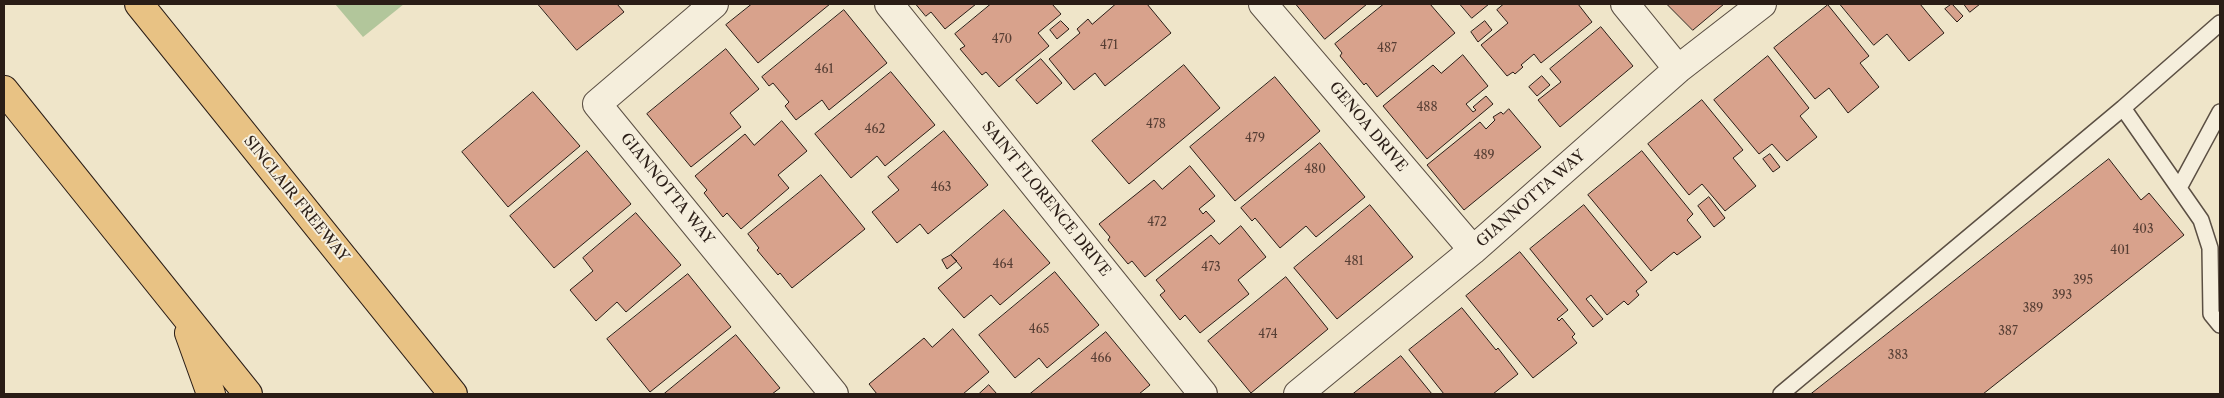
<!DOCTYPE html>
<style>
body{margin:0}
#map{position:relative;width:2224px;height:398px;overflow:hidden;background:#efe5c9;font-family:"Libre Caslon Text",serif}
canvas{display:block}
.frame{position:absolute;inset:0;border:5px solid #2a1d16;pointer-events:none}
</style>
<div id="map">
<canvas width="2224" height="398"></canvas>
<div class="frame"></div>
</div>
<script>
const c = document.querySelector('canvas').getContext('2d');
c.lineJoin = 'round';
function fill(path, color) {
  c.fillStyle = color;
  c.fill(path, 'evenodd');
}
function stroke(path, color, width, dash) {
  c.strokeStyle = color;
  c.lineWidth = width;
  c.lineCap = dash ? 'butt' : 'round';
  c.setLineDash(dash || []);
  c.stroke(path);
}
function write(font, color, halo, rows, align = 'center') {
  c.font = font + ' "Libre Caslon Text",serif';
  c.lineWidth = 4;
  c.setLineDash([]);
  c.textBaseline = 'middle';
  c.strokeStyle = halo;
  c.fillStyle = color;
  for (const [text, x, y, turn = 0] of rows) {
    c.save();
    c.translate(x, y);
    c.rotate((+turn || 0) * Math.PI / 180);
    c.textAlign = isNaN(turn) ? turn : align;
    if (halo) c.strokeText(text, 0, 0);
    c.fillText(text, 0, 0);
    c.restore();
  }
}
fill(new Path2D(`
 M335,4H404L363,37Z`), '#b2c69b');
const building = new Path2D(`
 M538,4H617L624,12L577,50Z
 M752,4H830L758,63L726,25Z
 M916,4H976L945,29L931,12L926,16Z
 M991,4H1052L1061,14L1038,33L1049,46L999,87L986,72L982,75L960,49L965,46L955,34Z
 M1116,4H1147L1171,33L1105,86L1095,73L1074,90L1049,59L1080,33L1077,29L1088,19L1092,24Z
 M1296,4H1367L1325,39Z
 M1384,4H1430L1455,33L1377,97L1366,83L1364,85L1340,56L1342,53L1335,44Z
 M1460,4H1489L1472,18Z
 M1504,4H1578L1592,22L1541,63L1534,54L1521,65L1523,67L1515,74L1513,72L1507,76L1481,45L1508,23L1497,10Z
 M1667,4H1724L1693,30Z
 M1840,4H1920L1944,33L1909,61L1887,34L1874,45Z
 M1952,4L1963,16L1957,22L1945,9Z
 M1964,4H1980L1970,12Z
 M1828,5L1869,56L1860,63L1879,87L1848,113L1829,88L1815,99L1774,48Z
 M844,10L887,63L829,110L822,100L796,120L785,106L789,102L773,83L769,86L762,77Z
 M1061,21L1069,29L1057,39L1050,30Z
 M1485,21L1492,30L1478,42L1471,32Z
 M1601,27L1633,66L1560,127L1538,100L1561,82L1550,69Z
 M726,49L759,89L730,113L741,127L691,167L647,114Z
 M1463,55L1488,86L1466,104L1473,112L1476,110L1473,107L1486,96L1493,104L1427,159L1383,106L1433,65L1441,73Z
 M1768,56L1809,108L1800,116L1817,137L1787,161L1772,144L1759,154L1714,100Z
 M1041,59L1062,83L1037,104L1016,80Z
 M1184,65L1220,108L1129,184L1092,141Z
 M891,72L935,125L885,166L877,156L851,178L815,134Z
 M1542,76L1550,85L1537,96L1529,87Z
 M1275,77L1320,131L1235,201L1190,147Z
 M533,92L580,146L508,207L462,152Z
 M1702,100L1743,150L1733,158L1756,186L1725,211L1702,184L1689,195L1648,144Z
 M1509,109L1541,147L1464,210L1427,165L1480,122L1486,129L1495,120L1493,117L1501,112L1503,114Z
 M782,121L807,151L778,175L789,188L741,229L727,213L723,217L704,193L707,190L695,176L745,134L754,145Z
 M944,131L988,185L928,234L920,224L897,243L872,212L899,190L888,177Z
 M1320,143L1365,197L1316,237L1306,226L1280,248L1255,218L1252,221L1241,208Z
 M587,151L631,204L554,268L510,216Z
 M1642,151L1693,214L1687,220L1701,237L1677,255L1674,252L1651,271L1588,195Z
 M1770,154L1780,167L1773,172L1763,159Z
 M2109,159L2141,200L2149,193L2184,235L1983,394H1811Z
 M1190,166L1215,196L1199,209L1203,214L1206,211L1215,221L1145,277L1132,261L1128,264L1108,240L1110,237L1099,224L1154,180L1162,189Z
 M821,175L865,229L792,288L780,273L778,275L757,250L759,248L748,234Z
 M1709,197L1725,218L1714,227L1698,206Z
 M1370,205L1413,257L1337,319L1294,268Z
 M1584,205L1647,282L1636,291L1639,295L1628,305L1624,301L1607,315L1591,295L1586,299L1603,319L1593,327L1530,249Z
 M1004,210L1050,263L1000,305L991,295L964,318L938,288L962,268L951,255Z
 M636,213L681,265L626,312L617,302L596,321L570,290L593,271L583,258Z
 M1241,226L1266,257L1238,280L1249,294L1200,333L1185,315L1180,320L1160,295L1165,291L1156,280L1211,235L1219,244Z
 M1520,252L1568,310L1557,319L1559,321L1562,318L1575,334L1572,337L1577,343L1533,378L1466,296Z
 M951,255L957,261L947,269L942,260Z
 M1055,272L1099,325L1047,368L1039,358L1015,378L979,335Z
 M688,274L731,327L650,392L607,339Z
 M1286,277L1328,329L1251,393L1208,341Z
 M1462,308L1496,350L1498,348L1518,374L1493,394H1444L1409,350Z
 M953,329L989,372L963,394H877L869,384L924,338L932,347Z
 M1106,332L1150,385L1139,394H1030Z
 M736,335L780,388L772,394H664Z
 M1401,356L1432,394H1353Z
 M989,385L997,394H979Z`);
fill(building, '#d8a28c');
stroke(building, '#2a1d16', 1);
const service = new Path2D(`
 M2123,108L2201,220L2210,248L2211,314L2220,325
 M2179,188L2220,112
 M1781,394L2123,108L2220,23`);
const minor = new Path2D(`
 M714,4L597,104L834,394
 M889,4L1203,394
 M1263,4L1473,250
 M1625,4L1678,69
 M1298,394L1473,250L1678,69L1762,4`);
const motorway = new Path2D(`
 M139,4L453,394
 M4,90L248,394
 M189,333L211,394`);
stroke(service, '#5b4f43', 18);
stroke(minor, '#5b4f43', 30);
stroke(motorway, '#2a1d16', 30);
stroke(service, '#f5eedc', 15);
stroke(minor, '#f5eedc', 28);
stroke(motorway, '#e8c284', 28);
write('12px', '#563e34', null, [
 ["470",1002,40],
 ["471",1109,46],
 ["487",1387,49],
 ["461",824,70],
 ["488",1427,108],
 ["478",1156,125],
 ["462",875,130],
 ["479",1255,139],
 ["489",1484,156],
 ["480",1315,170],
 ["463",941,188],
 ["472",1157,223],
 ["403",2143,230],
 ["401",2120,251],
 ["481",1354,262],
 ["464",1003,265],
 ["473",1211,268],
 ["395",2083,281],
 ["393",2062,296],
 ["389",2033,309],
 ["465",1039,330],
 ["387",2008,332],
 ["474",1268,335],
 ["383",1898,356],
 ["466",1101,359]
]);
write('15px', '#2a1d16', '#f5eedc', [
 ["GENOA DRIVE",1368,127,50],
 ["GIANNOTTA WAY",667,189,51],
 ["SINCLAIR FREEWAY",296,199,51],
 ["SAINT FLORENCE DRIVE",1046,199,51],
 ["GIANNOTTA WAY",1531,199,-41]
]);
</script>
